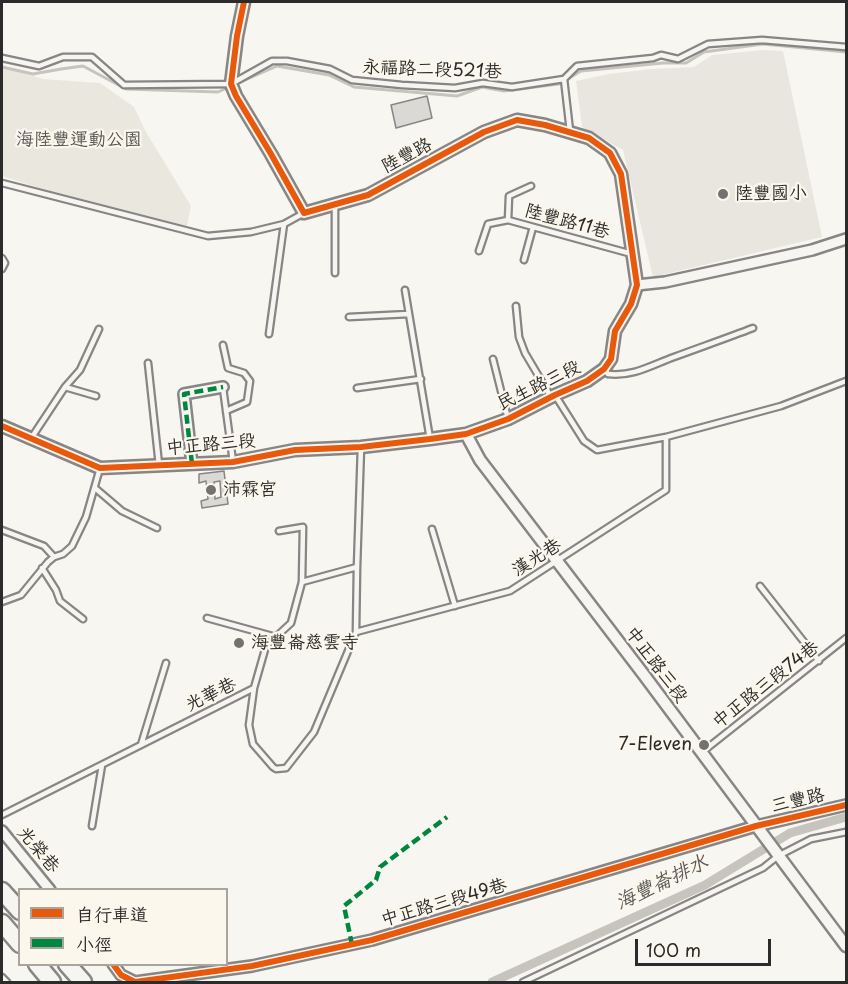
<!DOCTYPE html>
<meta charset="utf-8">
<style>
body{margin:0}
#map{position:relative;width:848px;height:984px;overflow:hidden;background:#f8f6f0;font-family:"Playpen Sans","LXGW WenKai TC",sans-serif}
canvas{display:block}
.frame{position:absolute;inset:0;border:3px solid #2b2b2b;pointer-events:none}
.legend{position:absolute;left:18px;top:888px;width:210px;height:78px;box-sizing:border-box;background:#fbf7ec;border:2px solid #a8a59f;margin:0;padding:8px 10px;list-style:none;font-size:18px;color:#2b2b2b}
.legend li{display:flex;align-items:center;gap:12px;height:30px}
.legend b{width:30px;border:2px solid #a8a59f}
.scale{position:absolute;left:635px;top:939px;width:136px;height:27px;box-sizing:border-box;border:3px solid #2b2b2b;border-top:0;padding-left:8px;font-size:18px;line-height:21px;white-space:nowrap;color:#2b2b2b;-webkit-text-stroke:4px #fbf7ec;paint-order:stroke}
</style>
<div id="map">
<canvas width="848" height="984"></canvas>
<div class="frame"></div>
<ul class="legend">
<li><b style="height:8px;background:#e8590c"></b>自行車道</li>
<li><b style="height:8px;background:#00873e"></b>小徑</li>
</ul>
<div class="scale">100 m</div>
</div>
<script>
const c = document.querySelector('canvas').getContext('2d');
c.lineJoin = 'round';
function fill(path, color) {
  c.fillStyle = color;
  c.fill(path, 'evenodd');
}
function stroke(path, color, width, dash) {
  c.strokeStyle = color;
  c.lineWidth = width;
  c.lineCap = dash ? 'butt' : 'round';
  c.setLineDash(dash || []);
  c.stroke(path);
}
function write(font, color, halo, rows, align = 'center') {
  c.font = font + ' "Playpen Sans","LXGW WenKai TC",sans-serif';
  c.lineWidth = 4.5;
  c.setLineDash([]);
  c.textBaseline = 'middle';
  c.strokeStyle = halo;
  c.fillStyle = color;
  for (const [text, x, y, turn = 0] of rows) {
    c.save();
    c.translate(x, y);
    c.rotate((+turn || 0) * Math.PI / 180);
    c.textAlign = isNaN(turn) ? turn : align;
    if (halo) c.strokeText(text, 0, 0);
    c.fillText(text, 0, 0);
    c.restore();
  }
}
fill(new Path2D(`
 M764,50L783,51L822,237L653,277L623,150L582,127L576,81L609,74L651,69L694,67L712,55Z`), '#e9e6df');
fill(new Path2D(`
 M2,66L43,79L100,83L134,107L146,132L191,206L186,230L98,207L2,176Z`), '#e9e7de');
stroke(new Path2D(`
 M2,67L33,74L61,69L83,66L126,89L218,92L277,66L329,75L354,87L457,96L482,87L504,91L559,84L581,71L663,63H686L704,52L763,44L846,52`), '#c6c4bd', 3);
stroke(new Path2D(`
 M492,982L705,885L790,833L846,817`), '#c6c4bd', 9);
const building = new Path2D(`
 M427,96L432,118L396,128L391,105Z
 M224,471L228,504L202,508L201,501L208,499L206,481L199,483V474ZM220,481L221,497L215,499L214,482Z`);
fill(building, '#dbd9d6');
stroke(building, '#878684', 1.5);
const service = new Path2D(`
 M2,58L39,66L63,57H92L124,85L231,84L272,61H287L330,69L352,80L402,85L455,88L483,83L512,87L564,79L577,66L653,58L661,55L678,59L708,44L762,40L846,47
 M564,79L570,131
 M2,183L208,236L251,232L284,224L304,213
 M508,220L509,196L531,186
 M479,251L488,224L508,220L632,254
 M2,258L5,263L2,269
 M524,260L533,227
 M335,273V204
 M405,290L430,439
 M516,306L519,337L525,353L551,397
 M349,317L409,314
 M269,334L284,224
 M223,345L228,368L244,373L250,381L247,402L226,411
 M493,359L508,419
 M148,363L159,465
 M604,369L608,374C633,377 652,365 674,357C701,347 727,338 753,328
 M65,387L96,396
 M223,388L233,462
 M357,388L421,379
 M555,395L584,441L597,450L666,437L781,406L846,381
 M32,437L65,387L80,370L99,329
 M95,488L122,511L157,528
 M432,529L455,606
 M2,530L44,546L54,557
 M42,568L56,590L60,601L83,619
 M302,582L357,567
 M760,586L819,661
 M2,602L21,595L48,562L54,557L63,554L72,546L86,517L100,468
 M207,618L276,637
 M356,632L510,591L666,490V437
 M254,688L249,725L253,744L273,767L276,769L286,768L314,732L356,632L357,567L361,447
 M141,745L166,663
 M701,753L846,638
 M2,815L254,688L266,646L291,623L302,582L303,527L279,531
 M92,826L102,765
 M2,977L7,982
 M523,982L763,868L778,856L811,839L846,832`);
const minor = new Path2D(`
 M637,285L665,282L812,250L846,239
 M192,464L184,394L223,387
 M2,831L50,890
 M113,964L121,975L135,982L252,966L372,940L756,826L846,805`);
const tertiary = new Path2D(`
 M2,426L100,468L233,462L295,450L361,447L430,439L466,434L508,419L555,395L587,381L604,369L611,359L615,331L631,304L637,285L621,174L610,153L589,138L545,125L517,120L484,132L368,195L304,213L271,154L236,96L231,84L237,36L244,2
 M466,434L480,460L644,675L846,946`);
const motorway = new Path2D(`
 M2,891L20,911
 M2,923L20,944
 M37,964L52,982
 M67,964L83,982`);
stroke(service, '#878684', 9);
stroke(minor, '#878684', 14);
stroke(tertiary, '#878684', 15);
stroke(motorway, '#878684', 21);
stroke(service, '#f6f5f1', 4.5);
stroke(minor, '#f6f5f1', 9);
stroke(tertiary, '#f6f5f1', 10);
stroke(motorway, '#f6f5f1', 16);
stroke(new Path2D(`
 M192,464L184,394L223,387
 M352,945L344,906L376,880L380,867L447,817`), '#00873e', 4.5, [9, 4.5]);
stroke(new Path2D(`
 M2,426L100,468L233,462L295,450L361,447L430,439L466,434L508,419L555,395L587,381L604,369L611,359L615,331L631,304L637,285L621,174L610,153L589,138L545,125L517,120L484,132L368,195L304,213L271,154L236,96L231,84L237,36L244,2
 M113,964L121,975L135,982L252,966L372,940L756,826L846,805`), '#e8590c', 6);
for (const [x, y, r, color] of [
 [723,194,6,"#737270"],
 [211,490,6,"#737270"],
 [239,643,6,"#737270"],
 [704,745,6,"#737270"]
]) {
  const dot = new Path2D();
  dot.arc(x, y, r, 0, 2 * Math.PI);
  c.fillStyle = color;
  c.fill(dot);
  stroke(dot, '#fbf7ec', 2);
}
write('18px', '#2b2b2b', '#fbf7ec', [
 ["永福路二段521巷",432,70,2],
 ["陸豐路",407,156,-28],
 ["陸豐路11巷",567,222,15],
 ["民生路三段",539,386,-26],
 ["中正路三段",211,445,-5],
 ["漢光巷",537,558,-32],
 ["中正路三段",656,665,53],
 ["中正路三段74巷",766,685,-38],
 ["光華巷",211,695,-26],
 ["三豐路",798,801,-13],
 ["光榮巷",38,850,50],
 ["中正路三段49巷",444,903,-16]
]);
write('18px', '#585754', '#fbf7ec', [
 ["海陸豐運動公園",79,140]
]);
write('18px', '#2b2b2b', '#fbf7ec', [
 ["陸豐國小",735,194],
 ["沛霖宮",223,490],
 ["海豐崙慈雲寺",251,643],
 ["7-Eleven",692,745,"right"]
], 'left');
write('italic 20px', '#5a5956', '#fbf7ec', [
 ["海豐崙排水",662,883,-26]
]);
</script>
